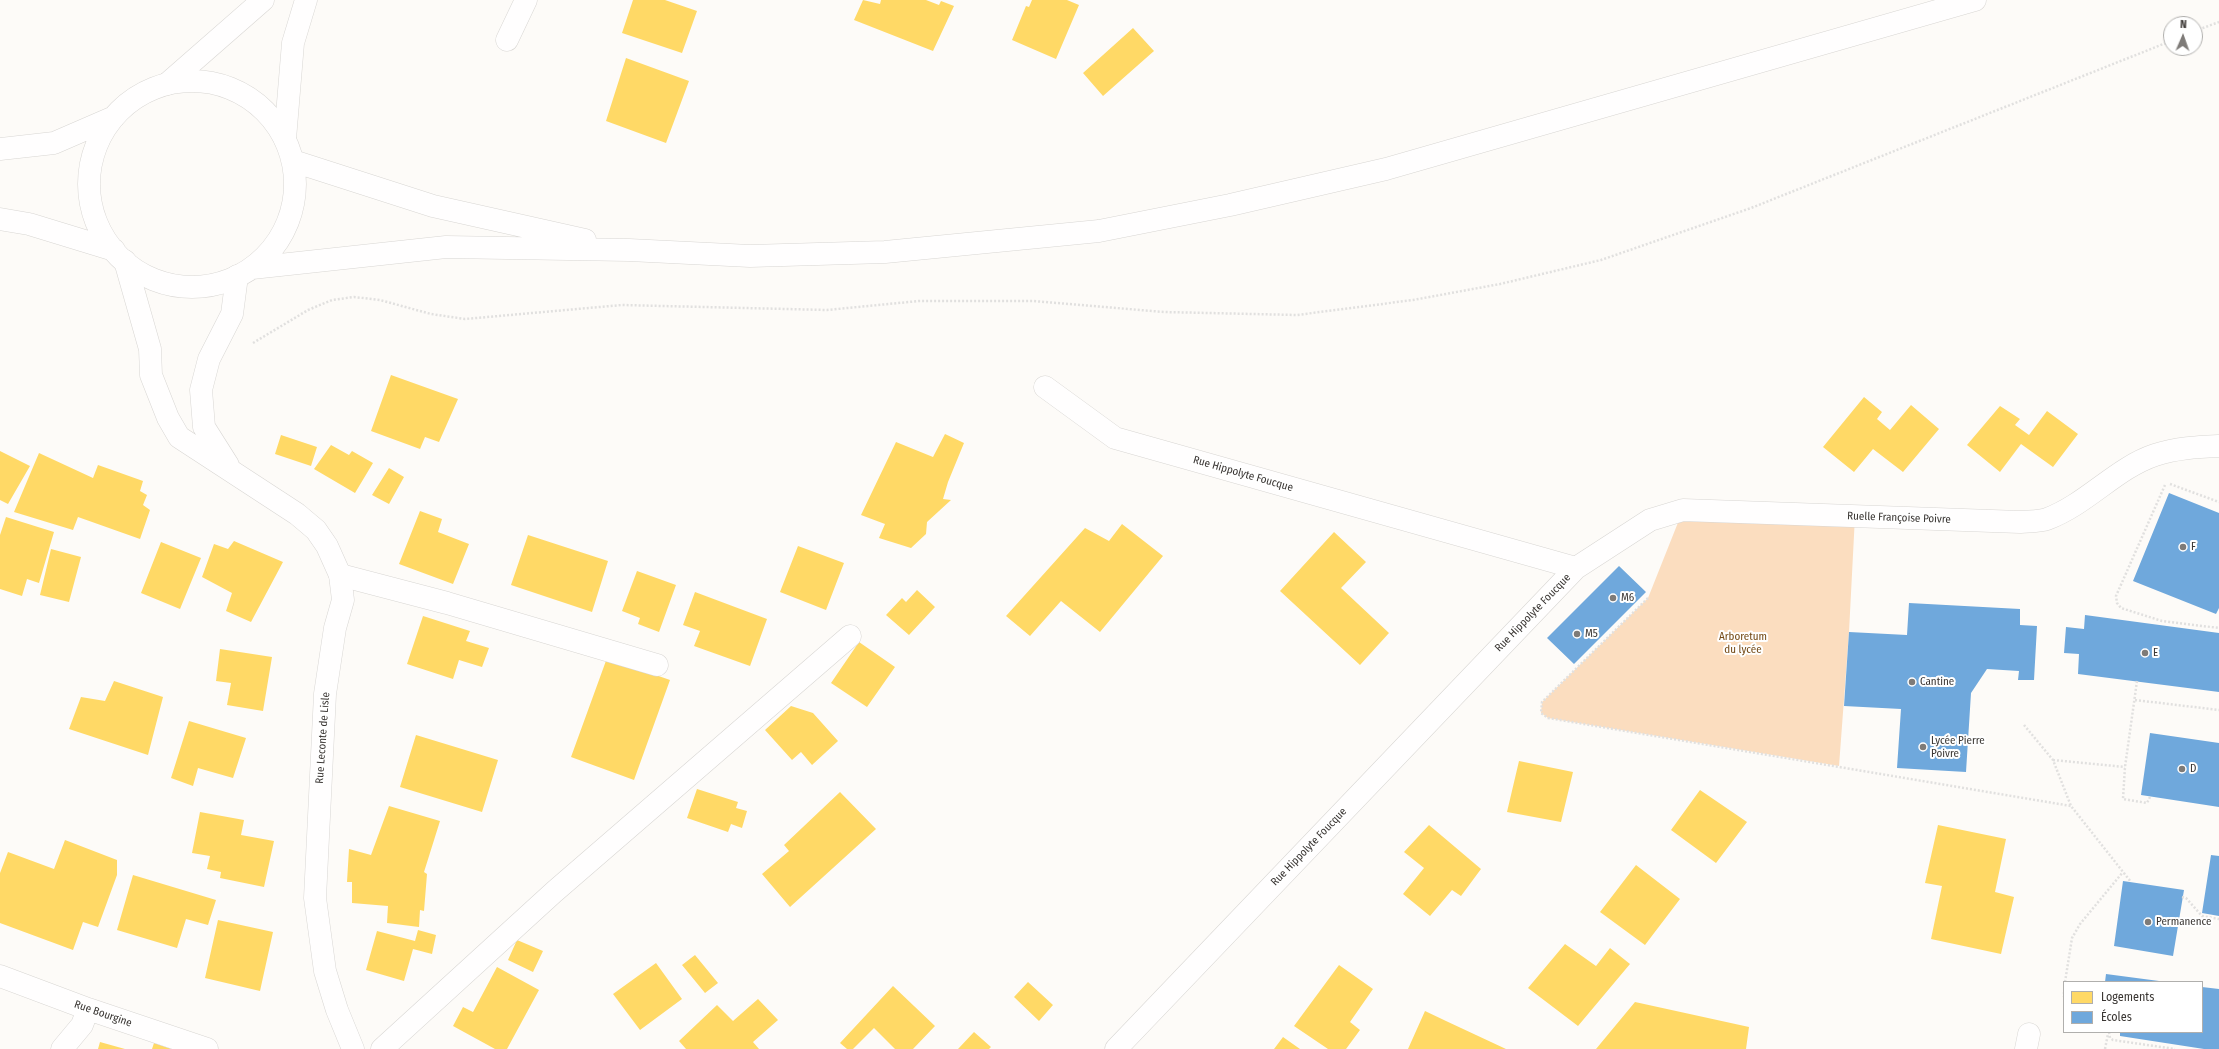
<!DOCTYPE html>
<meta charset="utf-8">
<style>
body{margin:0}
#map{position:relative;width:2219px;height:1049px;overflow:hidden;background:#fdfbf8;font-family:"Fira Sans Condensed",sans-serif}
canvas{display:block}
.legend{position:absolute;left:2063px;top:981px;width:140px;height:52px;box-sizing:border-box;background:#fff;border:1px solid #b0afad;margin:0;padding:5px 7px;list-style:none;font-size:12px;color:#3a3633}
.legend li{display:flex;align-items:center;gap:8px;height:20px}
.legend b{width:20px;border:1px solid #b0afad}
.north{position:absolute;left:2163px;top:16px;width:40px;height:40px;box-sizing:border-box;background:#fff;border:1px solid #b0afad;border-radius:50%;rotate:2deg;font-size:11px;font-weight:700;line-height:16px;text-align:center;color:#3a3633}
.north::after{content:'';display:block;margin:auto;width:14px;height:18px;background:#7e7b78;clip-path:polygon(50% 0,100% 100%,50% 72%,0 100%)}
</style>
<div id="map">
<canvas width="2219" height="1049"></canvas>
<ul class="legend">
<li><b style="height:11px;background:#ffd966"></b>Logements</li>
<li><b style="height:11px;background:#6fa8dc"></b>Écoles</li>
</ul>
<div class="north">N</div>
</div>
<script>
const c = document.querySelector('canvas').getContext('2d');
c.lineJoin = 'round';
function fill(path, color) {
  c.fillStyle = color;
  c.fill(path, 'evenodd');
}
function stroke(path, color, width, dash) {
  c.strokeStyle = color;
  c.lineWidth = width;
  c.lineCap = dash ? 'butt' : 'round';
  c.setLineDash(dash || []);
  c.stroke(path);
}
function write(font, color, halo, rows, align = 'center') {
  c.font = font + ' "Fira Sans Condensed",sans-serif';
  c.lineWidth = 4;
  c.setLineDash([]);
  c.textBaseline = 'middle';
  c.strokeStyle = halo;
  c.fillStyle = color;
  for (const [text, x, y, turn = 0] of rows) {
    c.save();
    c.translate(x, y);
    c.rotate((+turn || 0) * Math.PI / 180);
    c.textAlign = isNaN(turn) ? turn : align;
    if (halo) c.strokeText(text, 0, 0);
    c.fillText(text, 0, 0);
    c.restore();
  }
}
fill(new Path2D(`
 M1683,510L1855,516L1849,632L1839,766L1548,718L1541,713L1542,702L1648,598Z`), '#fbddbf');
fill(new Path2D(`
 M633,0H665L697,11L682,53L622,33Z
 M863,0L880,4L881,0H926L939,5L941,1L954,6L933,51L854,20Z
 M1032,0H1067L1079,5L1056,59L1012,40L1026,6L1029,7Z
 M1133,28L1154,51L1103,96L1083,73Z
 M626,58L689,81L666,143L606,121Z
 M391,375L458,399L439,442L425,437L420,449L371,431Z
 M1864,397L1882,412L1877,419L1890,430L1911,405L1939,429L1903,472L1873,449L1854,472L1823,447Z
 M2000,406L2020,419L2015,425L2029,435L2047,411L2078,434L2053,467L2021,444L2000,472L1967,445Z
 M945,434L964,443L948,482L943,499L951,500L927,522L926,534L911,548L879,538L885,524L861,515L896,442L933,457Z
 M281,435L317,447L311,466L275,454Z
 M331,445L349,455L352,451L373,463L355,493L314,469Z
 M0,451L30,466L8,504L0,500Z
 M39,453L93,478L98,465L143,481L140,491L147,495L143,505L150,510L140,539L78,517L73,530L14,512Z
 M389,468L404,477L389,504L372,495Z
 M420,511L442,519L438,532L469,544L453,584L399,564Z
 M6,517L54,532L39,583L27,579L22,596L0,589V535Z
 M1122,524L1163,556L1100,632L1061,601L1030,636L1006,616L1085,528L1109,541Z
 M1334,532L1366,562L1341,588L1389,633L1360,665L1280,591Z
 M528,535L608,561L592,612L511,585Z
 M234,541L283,562L251,622L226,611L232,593L202,577L214,544L228,549Z
 M161,542L201,558L180,609L141,593Z
 M798,546L844,563L826,610L780,592Z
 M51,549L81,557L69,602L40,595Z
 M637,571L676,585L659,632L638,624L640,618L622,611Z
 M917,590L935,607L909,635L886,615L902,598L906,602Z
 M695,592L767,619L750,666L694,646L700,631L683,625Z
 M423,616L470,631L466,641L489,648L482,667L459,660L453,679L407,664Z
 M859,642L895,667L867,707L831,683Z
 M220,649L272,657L263,711L227,705L231,683L216,681Z
 M607,658L670,680L634,780L571,757Z
 M114,681L163,697L148,755L69,729L81,697L105,701Z
 M791,706L813,713L838,741L812,765L801,752L792,760L765,730Z
 M189,721L246,738L233,778L198,768L193,786L171,778Z
 M416,735L498,760L482,812L400,787Z
 M1519,761L1573,772L1561,822L1507,812Z
 M697,789L738,802L736,808L747,811L742,828L731,824L728,832L687,818Z
 M1700,790L1747,822L1716,863L1671,830Z
 M840,792L876,829L790,907L762,874L789,851L784,845Z
 M389,806L440,821L424,872L427,874L424,911L420,910L419,927L387,923L388,906L352,903V882H347L349,849L371,855Z
 M200,812L244,820L241,835L274,841L264,887L220,878L221,872L207,869L210,856L192,853Z
 M1429,825L1481,869L1461,896L1452,890L1430,916L1403,894L1424,868L1404,852Z
 M1938,825L2006,839L1995,892L2014,897L2001,954L1931,939L1942,886L1925,883Z
 M65,840L117,860V875L98,927L83,922L73,950L0,923V873L8,852L54,869Z
 M1636,865L1680,899L1645,945L1600,912Z
 M133,875L216,900L208,925L186,919L177,948L117,930Z
 M218,920L273,932L260,991L205,978Z
 M418,930L436,935L432,954L413,949L404,981L366,970L377,931L415,941Z
 M517,940L543,951L533,972L508,960Z
 M1565,944L1596,966L1610,948L1630,964L1578,1026L1528,988Z
 M695,955L718,983L705,993L682,965Z
 M656,963L682,999L640,1030L613,994Z
 M1339,965L1373,989L1350,1022L1360,1030L1346,1049H1328L1294,1026Z
 M497,967L539,990L507,1049H495L453,1026L463,1007L473,1012Z
 M1028,982L1053,1005L1039,1021L1014,997Z
 M893,986L935,1026L913,1049H895L874,1028L853,1049H847L840,1043Z
 M758,999L778,1020L753,1042L759,1049H686L679,1041L717,1005L733,1021Z
 M1635,1002L1749,1027L1746,1049H1596Z
 M1425,1011L1446,1021L1506,1049H1408Z
 M974,1032L991,1047L989,1049H958Z
 M1283,1037L1300,1049H1274Z
 M100,1042L125,1049H98Z
 M154,1043L172,1049H152Z`), '#ffd966');
fill(new Path2D(`
 M2169,493L2219,513V608L2216,614L2133,581Z
 M1619,566L1646,592L1574,664L1547,638Z
 M1909,603L2020,609V625L2037,626L2034,680H2018L2019,671L1987,669L1971,693L1966,772L1897,768L1901,709L1844,706L1849,632L1907,635Z
 M2085,615L2219,633V692L2078,674L2079,654L2064,653L2066,627L2084,629Z
 M2150,733L2219,743V807L2141,795Z
 M2211,855L2219,856V916L2202,913Z
 M2123,881L2184,890L2173,956L2114,946Z
 M2106,974L2159,981V982H2105Z
 M2202,987L2219,989V1049H2204L2120,1036V1032H2202Z`), '#6fa8dc');
const lane = new Path2D(`
 M507,40L526,0
 M2026,1049L2029,1034`);
const street = new Path2D(`
 M1045,387L1115,438L1576,568L1116,1049
 M1576,568L1650,520L1683,510L2020,522C2028,521 2039,522 2047,519C2087,504 2116,468 2155,455C2176,448 2198,447 2219,446
 M340,575L447,603L657,665
 M0,976L88,1009L207,1049
 M62,1049L82,1025L88,1009
 M382,1049L554,892L850,636`);
const secondary = new Path2D(`
 M167,84L263,0
 M285,139L293,43L306,0
 M125,261L150,349L151,375L168,418L179,437L297,514L316,530L327,546L340,575L343,600L335,628L325,694L315,898L325,971L337,1010L353,1049
 M228,465L204,427L201,390L209,359L232,314L237,276`);
const primary = new Path2D(`
 M89 184a103 103 0 1 1 206 0a103 103 0 1 1-206 0Z
 M0,149L54,143L114,117
 M293,161L433,206L585,240
 M0,219L29,224L114,250
 M252,268L446,247L629,250L750,256L885,252L1099,231L1230,205L1386,169L1975,0`);
stroke(lane, '#d8d6d3', 23);
stroke(street, '#d8d6d3', 23);
stroke(secondary, '#d8d6d3', 23);
stroke(primary, '#d8d6d3', 23);
stroke(new Path2D(`
 M2195,31L2219,22
 M253,343L308,310L332,300L354,297L380,300L431,314L465,319L622,305L827,310L919,301H1033L1164,312L1297,315L1413,300L1500,284L1601,260L1751,208L2171,41
 M2170,484L2219,502
 M2165,485L2116,596L2117,603L2121,608L2162,621L2219,628
 M1648,598L1542,702L1541,713L1548,718L2071,806
 M2137,681L2125,767L2123,799L2147,803L2150,797
 M2135,700L2219,710
 M2024,725L2053,760L2071,806L2131,882
 M2053,760L2125,767
 M2182,897L2186,898L2202,916L2219,919
 M2065,982L2072,938L2080,924L2123,872
 M2064,992V997
 M2109,1032L2110,1038L2113,1040L2175,1049
 M2105,1049L2108,1034`), '#e1e0df', 2.5, [2, 2]);
stroke(lane, '#fffefe', 22);
stroke(street, '#fffefe', 22);
stroke(secondary, '#fffefe', 22);
stroke(primary, '#fffefe', 22);
for (const [x, y, r, color] of [
 [2183,547,4,"#7e7b78"],
 [1613,598,4,"#7e7b78"],
 [1577,634,4,"#7e7b78"],
 [2145,653,4,"#7e7b78"],
 [1912,682,4,"#7e7b78"],
 [1923,747,4,"#7e7b78"],
 [2182,769,4,"#7e7b78"],
 [2148,922,4,"#7e7b78"]
]) {
  const dot = new Path2D();
  dot.arc(x, y, r, 0, 2 * Math.PI);
  c.fillStyle = color;
  c.fill(dot);
  stroke(dot, '#fff', 1.5);
}
write('11px', '#3a3633', '#fff', [
 ["Rue Hippolyte Foucque",1243,474,16],
 ["Ruelle Françoise Poivre",1899,518,2],
 ["Rue Hippolyte Foucque",1533,613,-46],
 ["Rue Leconte de Lisle",323,738,-86],
 ["Rue Hippolyte Foucque",1309,847,-46],
 ["Rue Bourgine",103,1014,19]
]);
write('11px', '#3a3633', '#fff', [
 ["F",2191,547],
 ["M6",1621,598],
 ["M5",1585,634],
 ["E",2153,653],
 ["Cantine",1920,682],
 ["Lycée Pierre",1931,741],
 ["Poivre",1931,754],
 ["D",2190,769],
 ["Permanence",2156,922]
], 'left');
write('11px', '#744a15', '#fff', [
 ["Arboretum",1743,637],
 ["du lycée",1743,650]
]);
</script>
